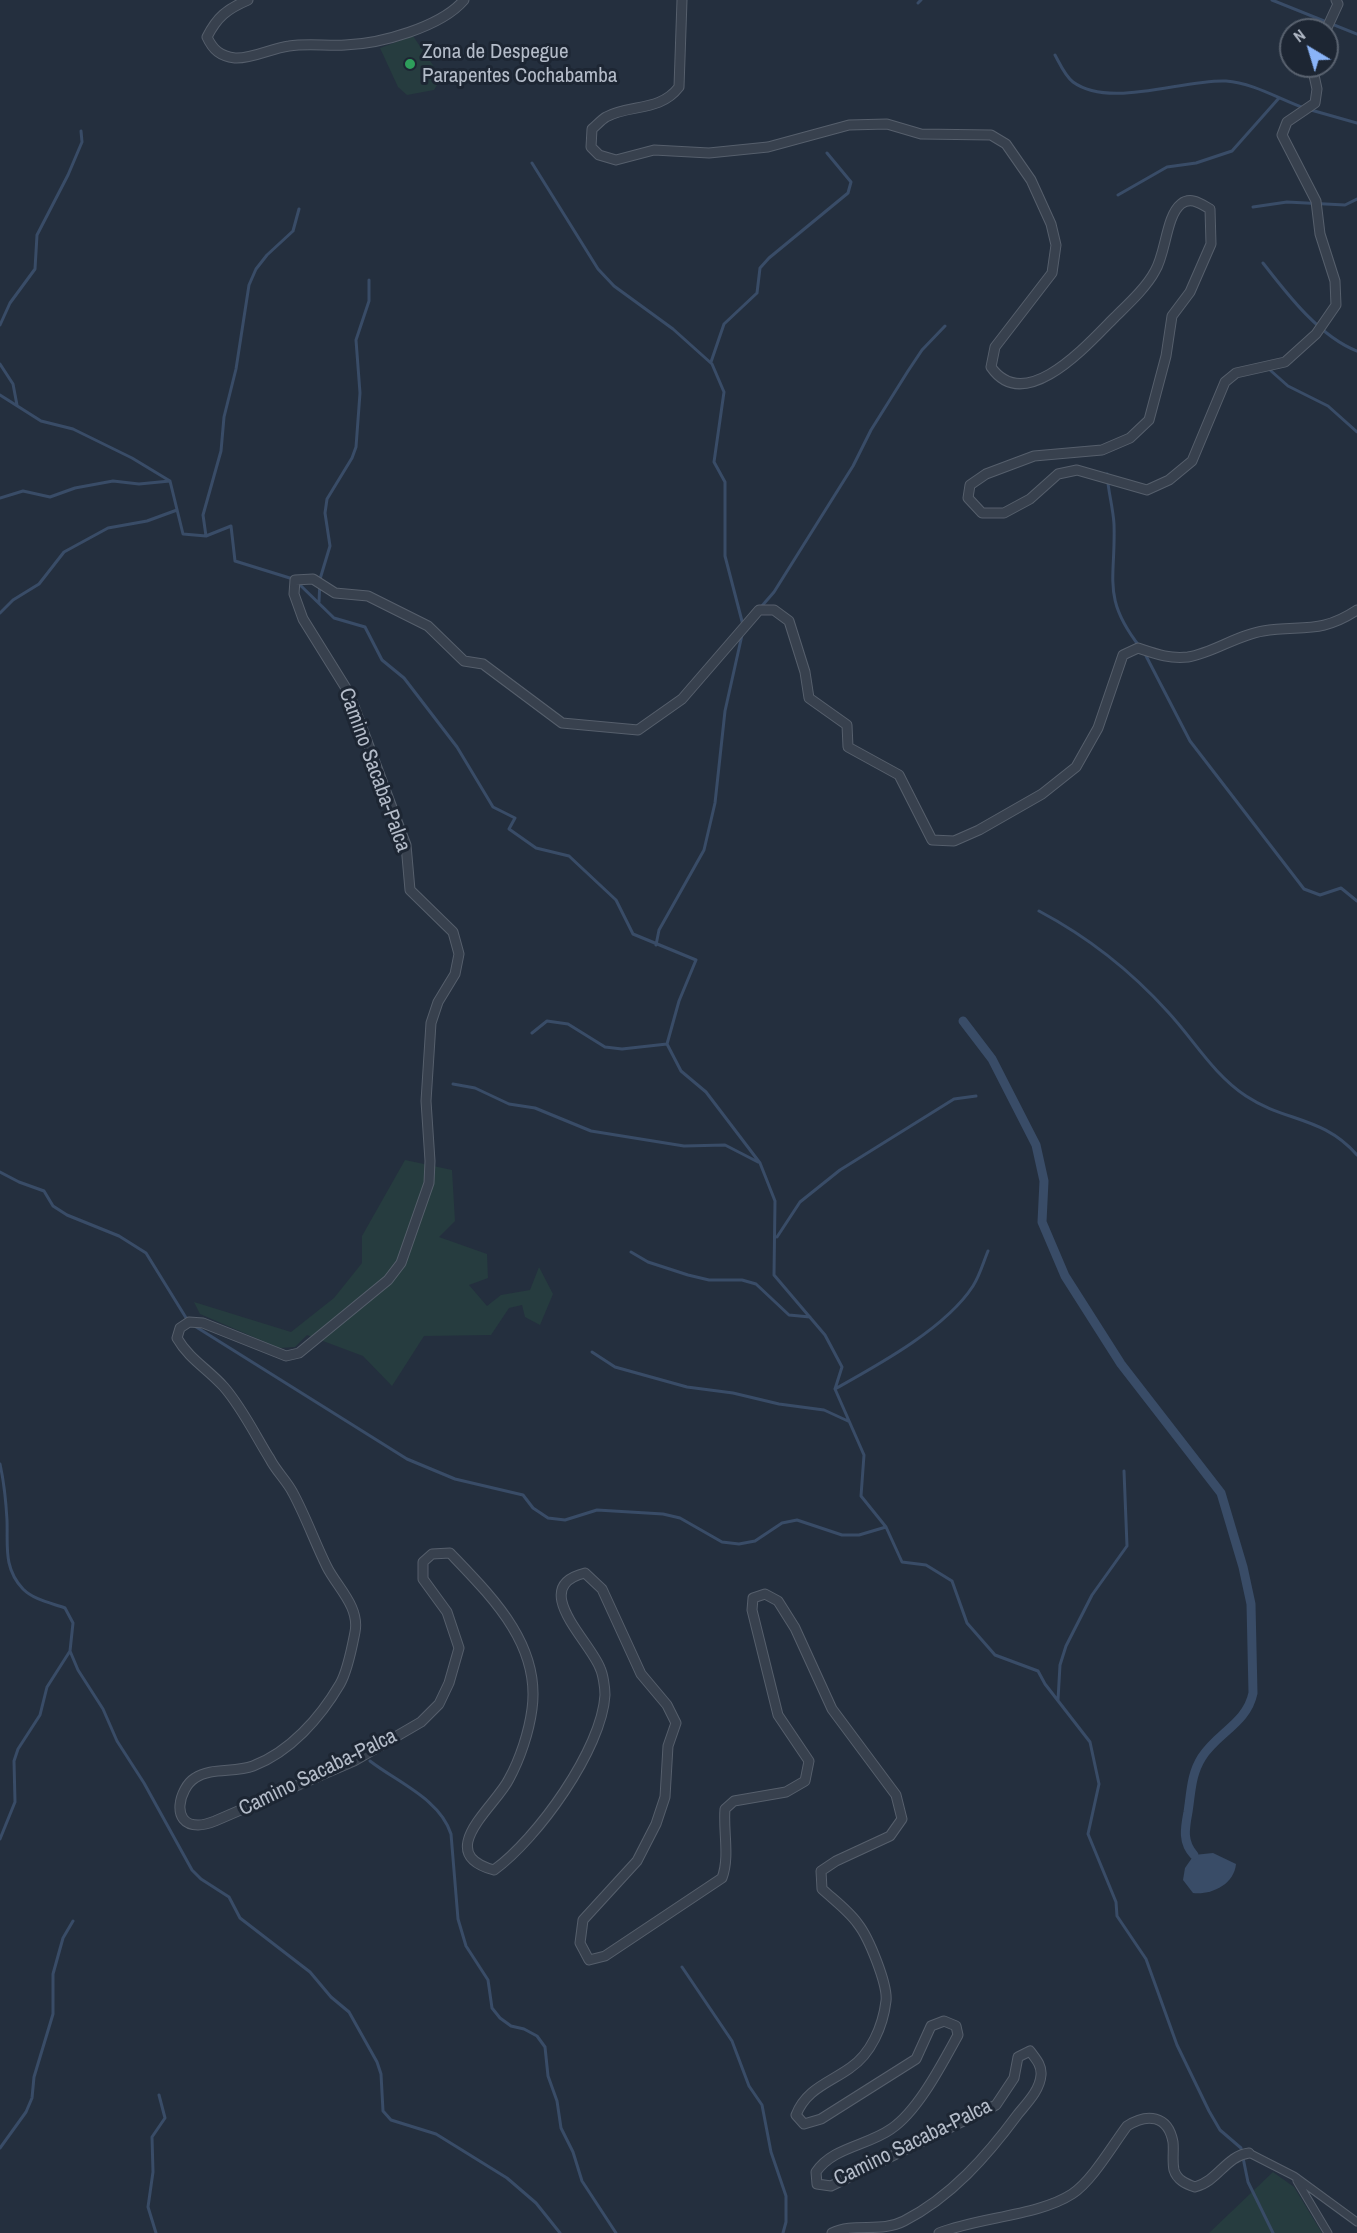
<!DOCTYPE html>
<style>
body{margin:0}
#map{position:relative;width:1357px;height:2233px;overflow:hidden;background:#242f3e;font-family:"Archivo Narrow",sans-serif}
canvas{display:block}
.north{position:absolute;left:1279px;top:18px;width:60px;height:60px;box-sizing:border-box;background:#1d2633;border:2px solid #59626f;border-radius:50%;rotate:322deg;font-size:16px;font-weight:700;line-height:24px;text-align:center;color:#b4bcc9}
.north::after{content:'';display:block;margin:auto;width:21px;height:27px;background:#8ab4f8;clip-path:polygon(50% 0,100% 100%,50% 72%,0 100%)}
</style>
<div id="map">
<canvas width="1357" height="2233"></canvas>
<div class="north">N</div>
</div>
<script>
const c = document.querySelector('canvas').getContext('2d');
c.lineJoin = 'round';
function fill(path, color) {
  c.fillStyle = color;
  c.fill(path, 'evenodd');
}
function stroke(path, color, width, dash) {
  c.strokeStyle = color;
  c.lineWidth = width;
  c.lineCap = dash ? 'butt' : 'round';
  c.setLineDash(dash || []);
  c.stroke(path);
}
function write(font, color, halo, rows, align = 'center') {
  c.font = font + ' "Archivo Narrow",sans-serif';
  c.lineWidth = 6;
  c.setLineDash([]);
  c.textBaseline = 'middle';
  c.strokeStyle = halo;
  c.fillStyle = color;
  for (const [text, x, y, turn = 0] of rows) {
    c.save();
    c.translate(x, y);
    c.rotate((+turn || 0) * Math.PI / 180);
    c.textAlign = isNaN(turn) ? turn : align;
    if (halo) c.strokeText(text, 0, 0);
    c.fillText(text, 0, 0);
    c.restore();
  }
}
fill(new Path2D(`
 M413,36L437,71L439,82L434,90L407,95L398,87L380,48Z
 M405,1160L452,1170L455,1221L439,1237L487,1254L488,1278L469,1285L487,1306L501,1295L530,1290L539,1267L553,1294L540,1325L525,1317L522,1305L509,1308L491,1335L424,1336L392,1386L363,1356L307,1335L295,1347L279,1348L200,1314L194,1302L291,1332L334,1298L362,1263V1236Z
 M1273,2172L1294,2187L1322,2233H1209Z`), '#263c3f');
fill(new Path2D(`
 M1213,1853L1236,1864C1234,1885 1211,1895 1193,1893L1183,1880L1185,1868L1194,1855Z`), '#394c67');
stroke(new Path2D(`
 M1272,0L1357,34
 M918,3L921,0
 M1055,55C1060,64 1065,76 1073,82C1110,109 1183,79 1226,81C1253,83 1279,99 1304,108
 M1311,110L1357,123
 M532,163L598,269L614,286L673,329L712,364L724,392L714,462L725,482V556L743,625
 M1118,195L1167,167L1196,163L1232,151L1279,98
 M1253,207L1287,202L1345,205L1357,199
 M1263,263C1287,294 1320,337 1357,351
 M0,325L10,303L35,269L37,235L68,175L82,142L81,131
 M711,362L724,324L757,293L760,268L769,258L848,193L851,182L827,153
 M0,364L13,384L17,405
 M1270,370L1288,386L1328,406L1357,432
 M0,395L41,421L73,429L132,458L170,481L183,534L206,536L231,526L235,561L293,579
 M1107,474C1108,491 1113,507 1114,524C1116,579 1101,597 1140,647
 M0,498L23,491L50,497L75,488L113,481L139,484L170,481
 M206,536L203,515L221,451L224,417L236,369L249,285L256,269L267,255L293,231L299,209
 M298,583L334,618L365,627L382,660L404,678L457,747L493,807L515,818L509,829L536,848L569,856L616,900L633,934L696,960L679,1001L667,1044L681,1071L706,1092L760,1163L775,1201L774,1275L825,1335L842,1367L835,1389L864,1455L861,1496L886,1527L902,1562L926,1565L952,1581L967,1623L995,1655L1038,1671L1045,1684L1090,1742L1099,1784L1088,1834L1116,1902L1117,1916L1146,1959L1177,2045L1209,2111L1220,2130L1241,2148L1248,2182L1273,2233
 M319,602L320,579L330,546L325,513L327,499L352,458L356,447L360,393L356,340L369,301V280
 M761,607L774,592L853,466L871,430L908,371L922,350L945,326
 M0,613L13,600L39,584L64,552L108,528L147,521L177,510
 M1144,652L1190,741L1304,889L1320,895L1341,888L1357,901
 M1039,911C1088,937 1131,971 1168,1012C1194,1040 1213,1074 1246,1096C1285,1122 1323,1116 1357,1155
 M656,945L659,930L704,850L715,803L725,711L742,635
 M532,1033L547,1021L568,1024L605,1047L622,1049L667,1044
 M453,1084L475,1088L509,1104L535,1108L591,1131L684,1146L725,1145L758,1162
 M0,1172L19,1182L44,1191L53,1206L67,1215L119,1236L146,1253L188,1321
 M777,1237L800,1202L840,1170L954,1099L976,1096
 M631,1252L648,1262L688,1275L709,1280H742L756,1284L789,1315L810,1317
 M193,1325L407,1459L455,1479L523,1495L533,1508L548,1518L565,1520L597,1510L663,1514L680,1518L722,1542L739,1544L755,1541L782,1523L797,1520L842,1535H859L886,1527
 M592,1352L615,1367L687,1387L733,1393L779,1404L824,1410L848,1421
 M835,1389C878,1365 946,1328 973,1286C980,1275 983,1263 988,1251
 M0,1464C4,1482 6,1502 7,1520C8,1545 3,1568 23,1589C34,1600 51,1603 65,1608L73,1623L70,1651L47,1687L40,1715L18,1749L14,1761L15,1802L0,1839
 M70,1651L78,1670L103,1709L117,1741L144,1783L192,1870L201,1879L229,1897L240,1918L310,1972L331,1997L349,2012L377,2062L381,2074L383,2111L391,2120L436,2134L507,2178L536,2203L560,2233
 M1058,1700L1060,1665L1066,1646L1092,1595L1127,1546L1124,1471
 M370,1761C397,1782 440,1799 451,1834L458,1919L466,1946L488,1980L492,2008L500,2018L511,2026L524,2029L537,2036L545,2047L548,2076L557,2101L561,2128L573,2152L582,2181L616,2233
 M682,1967L732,2041L749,2086L762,2105L771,2152L786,2196V2222L783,2233
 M0,2148L26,2112L32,2098L34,2077L53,2014V1974L63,1938L73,1921
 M156,2233L148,2207L153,2172L152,2137L165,2118L159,2095`), '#394c67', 3);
stroke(new Path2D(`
 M963,1021L992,1059L1036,1145L1044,1181L1042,1222L1065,1276L1121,1364L1221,1493L1243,1567L1251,1604L1253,1693C1247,1723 1217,1733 1202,1757C1191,1774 1191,1793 1188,1812C1185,1828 1182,1842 1194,1855`), '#394c67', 9);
const minor = new Path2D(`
 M1249,2153L1294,2176L1357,2222
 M1297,2181L1328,2233`);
const tertiary = new Path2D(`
 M248,0C227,9 217,17 207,37C213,50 220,56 235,58C252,59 272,48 289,46C307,43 327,46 345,45C380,44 441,27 464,0
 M682,0L679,87C660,112 630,104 606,117C601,120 596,126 592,129L591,147L599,155L616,160L654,150L709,153L768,147L849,125L887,124L921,134L991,135L1006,144L1031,180L1051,224L1056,245L1052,273L995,347L991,367C1025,416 1088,344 1113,319C1127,305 1146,288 1155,271C1166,253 1166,216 1181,204C1191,196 1201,204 1210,209L1211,244L1190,292L1172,316L1166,356L1149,420L1130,438L1102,450L1034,456L986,474L970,485L968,498L982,513H1004L1030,499L1058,474L1077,470L1147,490L1169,480L1192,461L1225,382L1236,373L1285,362L1316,334L1336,305L1335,281L1320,234L1316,201L1282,135L1287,122L1315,103L1317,89L1312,66
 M1326,30L1338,4L1336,0
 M832,2233C854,2222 881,2233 904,2221C951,2197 987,2156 1018,2114C1027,2103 1040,2090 1041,2075C1042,2065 1035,2058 1030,2051L1018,2057L1014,2078L996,2105L831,2186L817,2184L816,2172C833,2147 867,2146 891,2129C918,2111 942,2064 958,2035L956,2026L944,2021L931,2026L916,2059L821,2119L804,2124L796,2115C806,2089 829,2083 850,2068C871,2054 883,2026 886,2001C888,1985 869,1938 858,1924C849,1911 834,1900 822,1889L821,1871L836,1861L890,1836L902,1819L896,1795L832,1709L795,1628L778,1601L765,1594L753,1598L752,1610L778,1715L809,1761L805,1781L786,1792L734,1801L725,1809C723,1831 730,1857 722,1878L605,1956L589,1960L580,1943L583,1920L637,1861L656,1824L665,1797L668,1746L676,1723L667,1705L641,1674L602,1589L585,1573C528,1587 590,1641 600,1668C603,1674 605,1688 605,1695C602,1749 537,1839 494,1870C432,1853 496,1806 509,1779C520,1759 529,1732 532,1709C541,1644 491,1596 450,1553L432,1554L423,1562V1579L447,1612L459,1648L449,1683L439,1704L421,1722L354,1761L215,1821C210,1823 203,1825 198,1825C170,1825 179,1788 195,1778C211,1767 235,1773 253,1766C290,1752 320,1718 340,1684C348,1670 352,1647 355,1632C360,1607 337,1587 327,1567C315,1543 306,1517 293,1493C287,1481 276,1471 270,1459C255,1435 243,1409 224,1387C208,1369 189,1359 177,1338L180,1328L189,1322L203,1323L286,1356L299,1353L388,1280L401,1263L429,1183L430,1161L426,1101L431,1023L438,1002L455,974L459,954L453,932L410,890L406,845L349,693L303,619L294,594L295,580L313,579L335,593L368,596L428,626L464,661L483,664L562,723L638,730L682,699L759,610H774L789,621L805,672L809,698L847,725L848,747L899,775L932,840L954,841L979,830L1042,794L1076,767L1098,728L1123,655L1138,648C1156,654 1169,659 1188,657C1213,653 1237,635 1263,631C1302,625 1321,634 1357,610
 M939,2233C979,2217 1038,2216 1072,2194C1092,2181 1112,2146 1127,2126C1147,2113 1168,2115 1173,2142C1174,2151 1172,2161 1174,2170C1177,2180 1186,2184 1195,2187C1218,2181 1226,2156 1249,2153`);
stroke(minor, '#565f6c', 9);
stroke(tertiary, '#565f6c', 11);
stroke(minor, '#38414e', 7);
stroke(tertiary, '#38414e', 9);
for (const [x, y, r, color] of [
 [410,64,6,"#2e9e5b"]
]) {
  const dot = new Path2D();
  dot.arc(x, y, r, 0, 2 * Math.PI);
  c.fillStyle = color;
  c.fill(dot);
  stroke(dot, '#1d2633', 2);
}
write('21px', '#b4bcc9', '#1d2633', [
 ["Zona de Despegue",422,52],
 ["Parapentes Cochabamba",422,76]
], 'left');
write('21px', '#b4bcc9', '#1d2633', [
 ["Camino Sacaba-Palca",374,770,70],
 ["Camino Sacaba-Palca",318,1773,-26],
 ["Camino Sacaba-Palca",913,2143,-26]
]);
</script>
